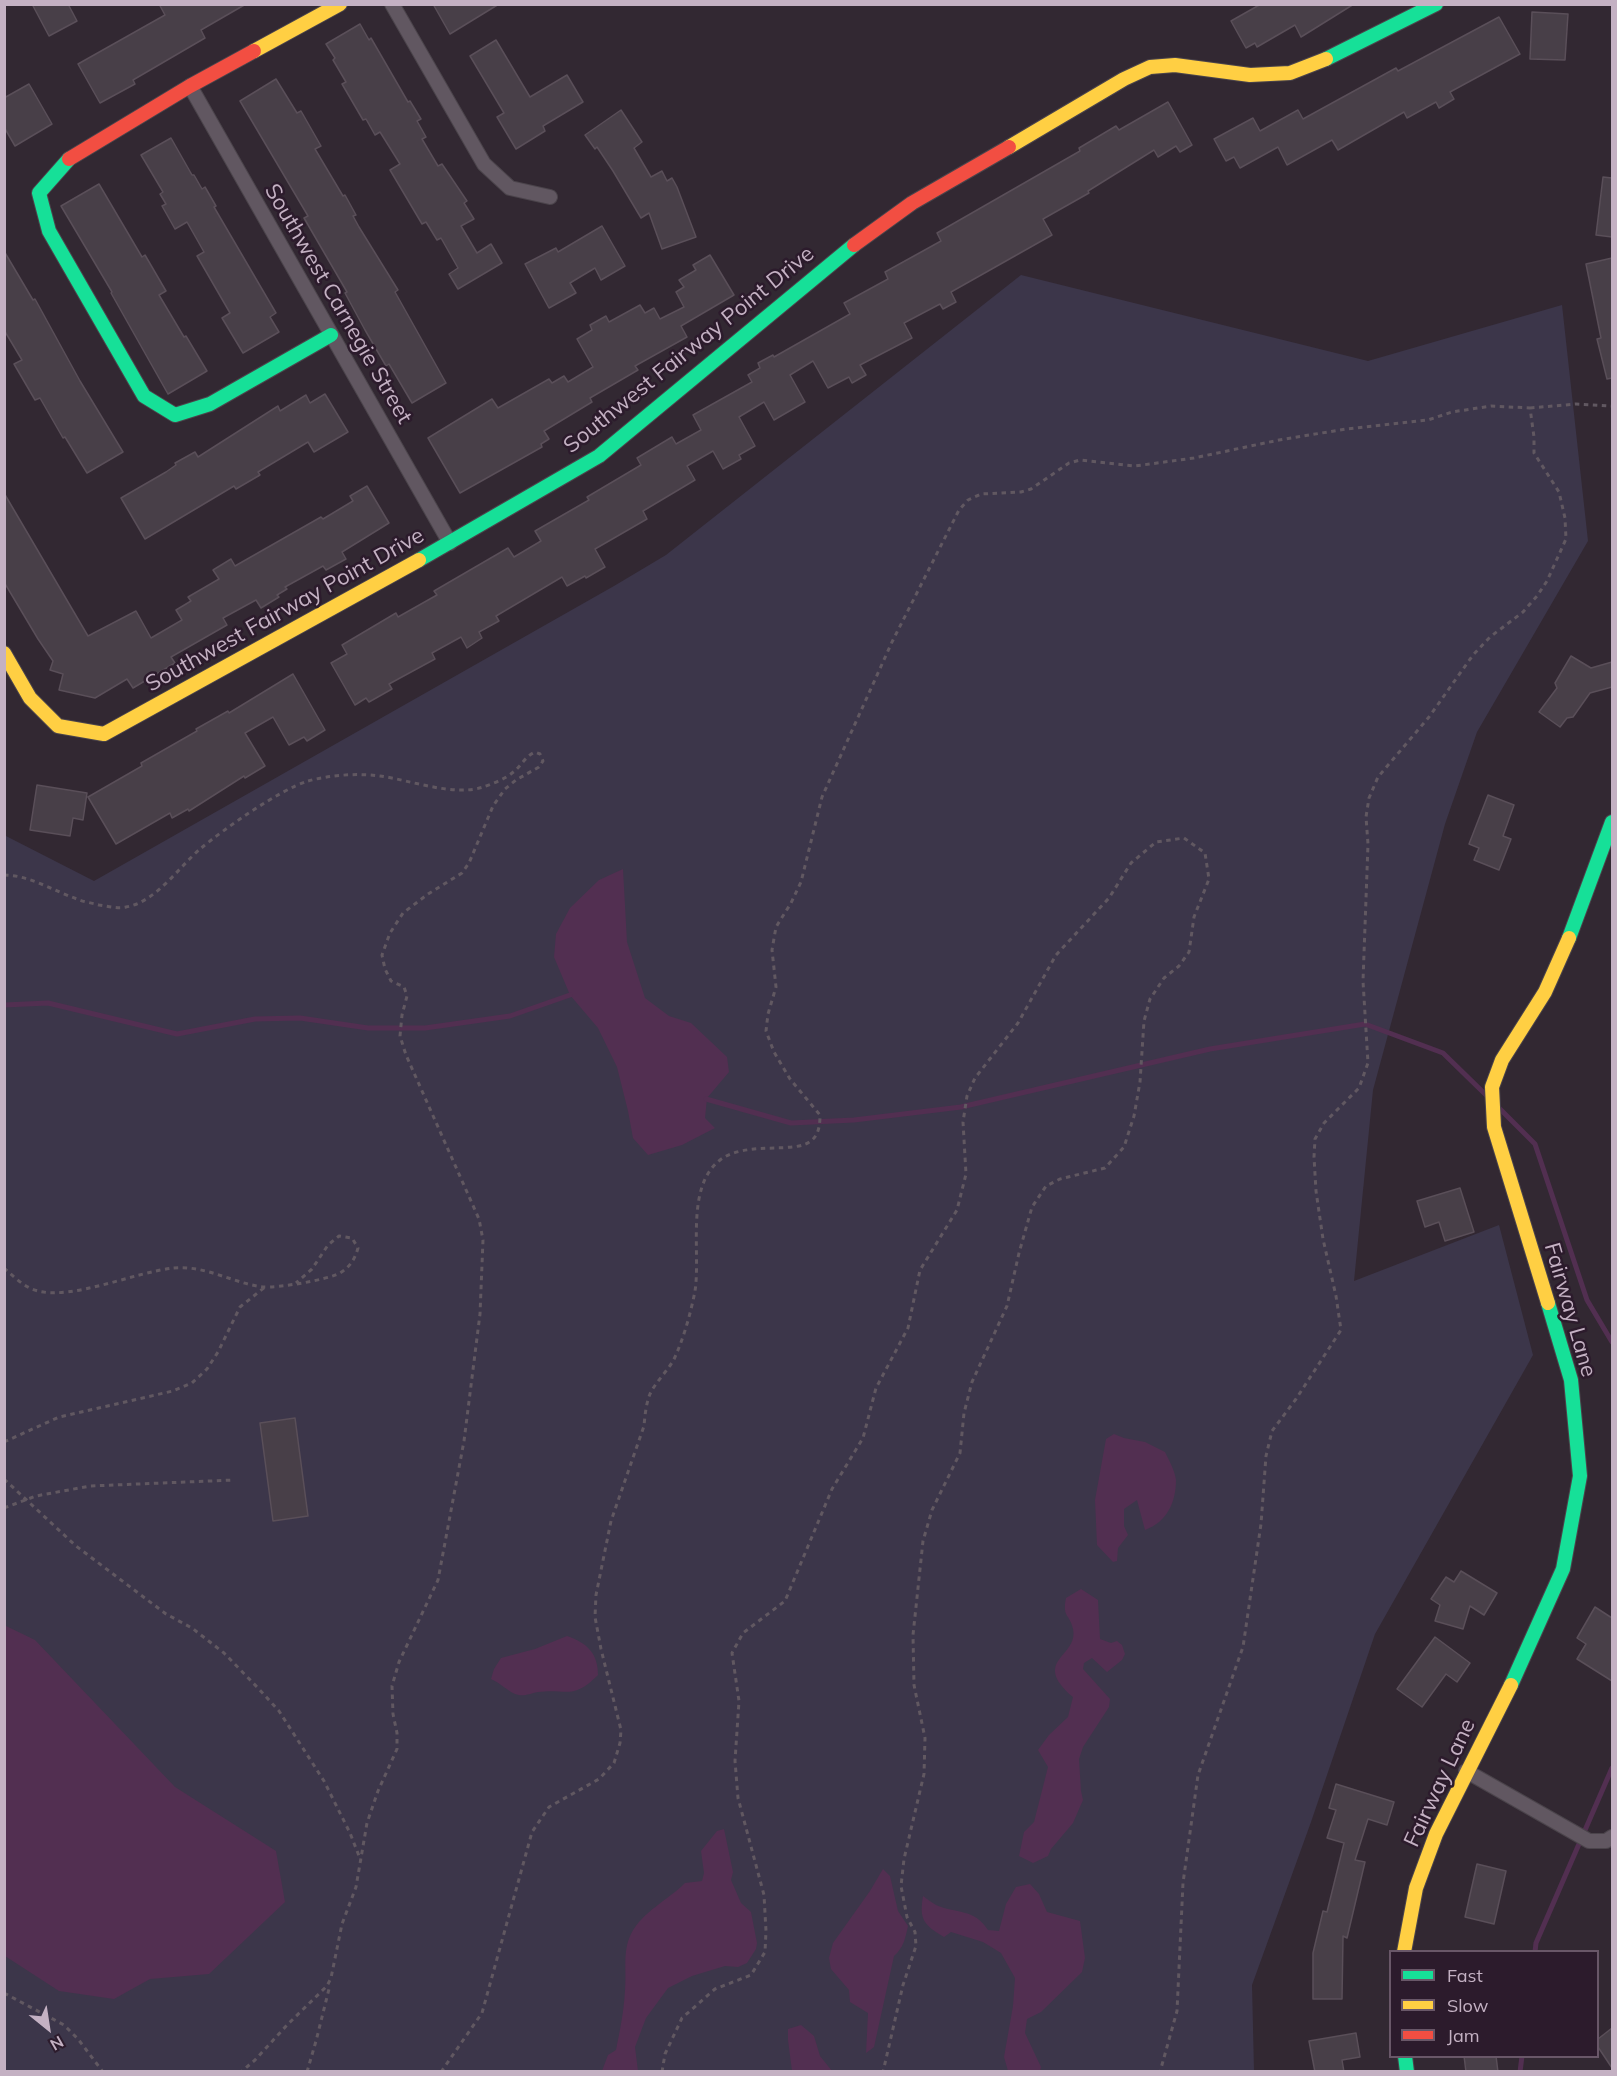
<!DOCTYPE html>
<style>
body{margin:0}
#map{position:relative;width:1617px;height:2076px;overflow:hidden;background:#322832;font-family:Mulish,sans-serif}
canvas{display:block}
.frame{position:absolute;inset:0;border:6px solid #c4b1c3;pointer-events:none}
.legend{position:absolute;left:1389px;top:1950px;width:210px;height:108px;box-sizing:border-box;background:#2c1b2c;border:2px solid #695768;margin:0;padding:8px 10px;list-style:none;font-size:18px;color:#c4b1c3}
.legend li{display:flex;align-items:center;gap:12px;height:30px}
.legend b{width:30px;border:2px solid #695768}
.north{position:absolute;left:18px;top:1998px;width:60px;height:60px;-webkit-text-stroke:4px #2c1b2c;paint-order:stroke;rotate:150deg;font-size:16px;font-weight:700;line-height:24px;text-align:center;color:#c4b1c3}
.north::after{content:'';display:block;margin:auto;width:21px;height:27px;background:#c4b1c3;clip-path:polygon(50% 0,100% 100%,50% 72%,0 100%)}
</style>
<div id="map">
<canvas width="1617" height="2076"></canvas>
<div class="frame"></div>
<ul class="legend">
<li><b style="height:8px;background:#16e098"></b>Fast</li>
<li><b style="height:8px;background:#ffcf43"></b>Slow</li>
<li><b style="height:8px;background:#f24e42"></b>Jam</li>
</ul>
<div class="north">N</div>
</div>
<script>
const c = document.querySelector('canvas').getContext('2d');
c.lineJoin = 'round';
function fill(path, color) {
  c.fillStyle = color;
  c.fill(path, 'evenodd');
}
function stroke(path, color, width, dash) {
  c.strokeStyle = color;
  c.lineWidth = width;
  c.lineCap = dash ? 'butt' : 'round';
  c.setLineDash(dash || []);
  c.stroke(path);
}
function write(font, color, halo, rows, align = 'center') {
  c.font = font + ' Mulish,sans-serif';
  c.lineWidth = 5;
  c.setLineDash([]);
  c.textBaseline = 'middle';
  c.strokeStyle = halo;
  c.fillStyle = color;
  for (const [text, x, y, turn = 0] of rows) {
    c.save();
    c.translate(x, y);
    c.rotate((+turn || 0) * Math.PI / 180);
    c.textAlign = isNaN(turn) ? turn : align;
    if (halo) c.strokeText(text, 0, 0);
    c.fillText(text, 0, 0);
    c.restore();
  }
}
fill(new Path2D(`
 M1021,275L1368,361L1562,305L1588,541L1477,732L1445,824L1373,1090L1354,1281L1499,1225L1533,1355L1375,1634L1311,1822L1252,1985L1254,2071H5L4,835L94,881L614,586L666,555Z`), '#3c364a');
fill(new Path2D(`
 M623,869L627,942L645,998L669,1016L691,1023L727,1057L729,1072L707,1098L705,1118L715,1128L682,1145L648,1155L633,1138L628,1111L617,1067L598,1028L570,995L554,957L556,934L570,908L599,880Z
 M1114,1434L1124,1438L1145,1442L1165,1452C1169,1460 1175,1471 1176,1480C1176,1502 1167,1522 1145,1530L1137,1500L1124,1509V1526L1128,1535L1118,1548L1117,1561L1113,1562L1097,1545L1095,1500L1106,1439Z
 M1081,1589L1098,1600L1100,1639L1111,1643L1117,1641L1122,1645L1125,1654L1122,1660L1107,1672L1092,1658L1084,1663L1083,1669L1110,1699L1109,1707L1083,1747L1079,1759L1081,1791L1083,1800L1073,1823L1051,1849L1048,1856L1033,1863L1019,1856L1024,1832L1034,1822L1048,1767L1038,1750L1049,1735L1068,1717L1073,1697C1030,1660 1079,1657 1073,1629C1070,1614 1062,1618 1066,1598Z
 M4,1625L35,1640L175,1787L276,1851L285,1902L209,1974L150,1979L114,1999L59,1991L5,1956Z
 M567,1636C587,1643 598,1653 598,1675C572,1701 567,1688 538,1692C528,1694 524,1697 515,1694C508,1691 500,1683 491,1679L494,1669L501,1658L535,1649Z
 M724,1829L733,1872L731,1880L741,1903L751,1912L757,1943L756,1949L747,1963L738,1967L725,1966L692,1976L668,1988L646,2018L635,2047L638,2071H602L608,2055L616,2050C620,2030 624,2011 625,1990C627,1972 622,1952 631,1934C642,1912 668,1900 685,1883L702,1881L704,1873L701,1851L717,1831Z
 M883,1869L890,1876L898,1911L908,1926C905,1939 904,1947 894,1956L874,2047L866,2053L868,2013L850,2002L849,1990L831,1969L829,1958L833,1943L870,1891Z
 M1030,1884L1039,1894L1047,1912L1080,1921L1085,1958L1082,1972L1041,2012L1027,2019L1025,2033L1041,2067L1040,2071H1008L1004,2057L1013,2006L1015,1978L1001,1953L983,1942L951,1932L944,1937C924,1925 919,1920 923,1896C927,1899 931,1902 936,1905C956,1914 974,1908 988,1930L999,1931L1006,1904L1016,1887Z
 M801,2025L814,2036L820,2056L832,2071H792L788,2040V2029Z`), '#522f51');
stroke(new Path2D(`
 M4,1005L48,1003L177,1034L255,1019L300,1018L368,1028H425L510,1016L570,995
 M706,1099L791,1123L854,1120L961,1107L1210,1049L1365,1024L1443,1053L1486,1095
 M1499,1108L1535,1144L1587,1300L1612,1342
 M1535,1952L1536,1943L1612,1768
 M1520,2072L1522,2056`), '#522f51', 5);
const building = new Path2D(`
 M32,4H68L77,21L49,36Z
 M159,4H246L201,30L205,38L133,80L135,84L100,103L78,64L165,15Z
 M433,4H499L450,34Z
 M1261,4H1354L1301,37L1295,25L1257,47L1255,43L1246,48L1231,21Z
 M1532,12L1568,14L1565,60L1530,59Z
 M1499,17L1520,54L1450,92L1454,99L1439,108L1436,102L1407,118L1404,112L1338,150L1332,140L1287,165L1278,147L1240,168L1234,157L1226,161L1214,139L1253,118L1260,131L1298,110L1303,119L1396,68L1398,71Z
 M360,24L369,40L371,38L408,102L410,101L421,119L417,121L426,137L422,139L438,166L442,164L467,201L464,203L474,219L461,226L477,253L491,244L502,263L458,289L449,274L458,268L441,238L437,240L426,222L422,224L390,170L400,164L380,132L375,135L366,119L363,120L342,84L346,82L333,60L335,58L326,44Z
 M496,40L530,97L567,75L583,102L543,126L545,131L516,149L497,117L504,113L470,56Z
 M276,79L297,113L301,111L321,146L315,149L343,196L345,195L356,215L353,216L359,227L398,290L395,292L446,383L412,403L389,364L386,366L365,330L345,293L347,292L304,218L308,216L240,101Z
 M29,84L52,124L15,146L4,127V98Z
 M1168,102L1192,145L1180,152L1176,146L1158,157L1154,150L1088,191L1089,193L1043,219L1052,235L951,292L956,302L943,309L940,304L904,323L912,338L860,365L866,375L852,383L849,377L828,388L813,361L790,375L805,402L774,420L764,402L739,417L755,446L739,455L741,459L723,469L713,451L687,466L695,480L643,511L647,519L595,549L605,567L586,578L585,576L567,586L562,577L496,616L499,621L479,632L482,638L467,648L461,637L432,653L435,659L389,684L392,689L369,702L366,698L355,705L331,663L347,654L342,645L396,613L398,617L437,595L434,591L508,548L514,557L541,541L535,531L589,500L587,497L641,465L637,458L672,437L676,444L701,430L693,415L752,382L748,375L760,368L758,363L773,355L774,357L850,314L844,303L888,279L885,272L941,241L937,233L1080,151L1079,148L1116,126L1119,130Z
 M621,110L642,142L634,148L651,177L662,171L667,181L672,178L677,187L696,237L662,249L649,213L641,218L613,171L597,147L595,149L585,135Z
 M171,138L192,175H194L202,189L205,187L216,206L214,207L276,313L270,317L279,332L243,353L222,318L230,313L197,256L204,252L187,222L175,229L162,206L166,204L160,194L163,192L141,155Z
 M1603,177L1612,178V237L1596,235Z
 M99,184L142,257L145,255L166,291L159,295L184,337L186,336L207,371L168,394L111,293L112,292L61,206Z
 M602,226L625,266L601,280L595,268L570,283L576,293L549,308L525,264L556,248L558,252Z
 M4,251L33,300L35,299L80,381L123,452L87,473L65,437L63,438L40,398L35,400L14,364L22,360L4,330Z
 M710,255L734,295L681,326L687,337L635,366L638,370L590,398L592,402L544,431L549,439L541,444L542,447L460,493L428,438L492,399L498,408L549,379L552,383L564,376L568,382L593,367L577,339L592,330L590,325L606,316L609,322L640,305L645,313L654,308L660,319L684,307L676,292L684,287L679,280L696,270L693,265Z
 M1612,258V378L1607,379L1597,339L1601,338L1586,264Z
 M325,394L348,432L314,452L308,442L258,472L260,475L236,489L234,486L145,539L121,498L166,472L176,465L175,463L195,452L198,457L278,406L280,411L306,395L310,403Z
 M367,486L389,523L342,552L346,559L326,570L323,566L285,587L287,589L277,595L279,597L261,608L256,600L223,618L227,625L171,657L175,663L133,688L127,679L95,698L59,690L63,674L50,670L53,661L38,639L4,582V493L88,636L136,611L151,638L182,620L176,610L191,601L188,597L219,579L213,570L231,559L235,566L321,517L323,519L353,501L350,496Z
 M1571,656L1591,668L1612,662V687L1590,693L1573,717L1567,718L1560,727L1539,712L1557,688L1555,683Z
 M293,674L325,730L307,741L304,737L289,745L273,717L245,733L265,766L245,778L244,776L189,811L188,809L172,818L170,813L116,844L88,797L142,766L141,763L197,731L196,729L228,711L229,713Z
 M37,785L87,793L83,820L73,818L70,836L30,830Z
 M1488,795L1514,805L1503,836L1511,839L1499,870L1474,860L1479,848L1469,844Z
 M1460,1188L1474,1232L1445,1241L1439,1222L1425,1227L1417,1201Z
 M295,1418L308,1516L273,1521L260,1423Z
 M1461,1571L1497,1593L1484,1615L1470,1606L1463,1629L1435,1621L1440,1605L1431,1599L1446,1577L1454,1582Z
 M1595,1607L1612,1618V1681L1577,1659L1586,1644L1577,1638Z
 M1435,1637L1470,1663L1457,1682L1446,1674L1422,1707L1397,1689Z
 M1336,1784L1394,1802L1387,1825L1368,1819L1355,1860L1365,1862L1347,1938L1343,1936L1342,1999H1313V1953L1323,1911L1327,1912L1344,1843L1327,1838L1336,1810L1329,1808Z
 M1477,1864L1506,1871L1494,1924L1465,1917Z
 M1612,2028V2068L1598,2047V2039Z
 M1356,2033L1360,2057L1342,2060L1344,2072H1315L1309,2041Z
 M1464,2056H1496L1498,2072H1466Z`);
fill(building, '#483f48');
stroke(building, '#5a4f59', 1.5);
const street = new Path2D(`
 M392,4L484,164L510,188L550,197
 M190,86L450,543
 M1466,1771L1589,1841H1606L1612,1837`);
const fast = new Path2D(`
 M1326,59L1436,4
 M69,159L39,193L49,231L144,396L175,415L210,404L331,335
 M419,560L599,456L854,245
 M1569,938L1612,822
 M1511,1685L1563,1569L1580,1476L1571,1380L1548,1303
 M1405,2056L1407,2072`);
const slow = new Path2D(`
 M254,51L340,4
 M1009,147L1124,79L1150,67L1175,65L1250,75L1290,73L1326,59
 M4,653L30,698L58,726L104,734L419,560
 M1548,1303L1494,1127L1492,1087L1502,1060L1545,992L1569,938
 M1404,1952L1416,1888L1436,1834L1511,1685`);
const jam = new Path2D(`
 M69,159L190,86L254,51
 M854,245L912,203L1009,147`);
stroke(street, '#4b444b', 16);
stroke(fast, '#4b444b', 16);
stroke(slow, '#4b444b', 16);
stroke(jam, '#4b444b', 16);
stroke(new Path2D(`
 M1530,408L1576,404L1612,406
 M4,875C29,875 54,891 77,899C84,902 92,903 99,905C108,906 117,909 126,907C156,902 179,867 200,849C224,829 279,790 308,781C330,775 357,773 380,776C410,780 454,797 483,787C492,784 505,779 512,773C521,767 524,757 535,752L540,754L543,761L539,767L516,780L505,789L493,806L469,863L462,873L428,894L403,913L390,933L382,955L385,969L391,981L404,987L407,996L402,1015L400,1036L406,1055L479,1219L483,1240L480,1314L464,1441L438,1580L399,1662L392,1686L393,1714L397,1733V1749L378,1791L367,1823L356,1887L342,1924L331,1978L327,1986L288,2024L255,2060L241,2072
 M4,1268C14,1277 25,1288 38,1291C73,1300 136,1272 173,1268C206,1265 232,1283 263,1287C278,1288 327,1280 340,1273C350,1267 355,1259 358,1248L352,1238L339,1236L328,1245L312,1269L296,1283
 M4,1442L59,1417L173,1391L192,1383L207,1369L218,1352L240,1307L265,1287
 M4,1479L76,1546L166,1614L192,1628L224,1653L258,1688L279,1711L324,1781L350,1833L361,1861
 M4,1508L36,1496L90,1486L234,1480
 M4,1993L64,2025L78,2039L103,2072
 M307,2072L316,2041L330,1985
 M441,2072L482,2013L532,1832L549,1807L599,1779L614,1763L620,1743L621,1730L601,1649L595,1617L596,1595L611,1521L644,1426C645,1415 646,1404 650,1394C656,1381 669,1370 675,1357C684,1337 691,1312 695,1291C701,1252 685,1187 720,1160C746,1140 797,1155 812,1140C819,1134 820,1124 820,1115L790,1079L774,1052L766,1031L768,1014L776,987L772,950L776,927L791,903L801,882L822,797L892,642L959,510L968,500L981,494L1021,492L1031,489L1069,463L1080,460L1135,466L1194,458L1279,440L1346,429L1428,420L1452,412L1491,406L1530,408L1534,437V453L1559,492L1565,518L1566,539L1547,581L1537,596L1523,612L1490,637L1473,655L1429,717L1378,777L1369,798L1366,817L1368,844L1363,981L1368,1063L1359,1088L1324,1123L1315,1139L1314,1157L1316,1191L1323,1239L1336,1296L1341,1330L1296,1399L1272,1431L1266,1456L1261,1524L1243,1647L1198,1775L1183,1883L1177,2011L1160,2072
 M662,2072L665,2054L682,2018L715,1989L751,1975L765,1952L766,1931L764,1895L738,1798L735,1761L739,1701L732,1653L743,1633L785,1601L832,1489L863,1438L876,1388L908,1328L920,1270L957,1210L966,1174L963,1122L967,1096L975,1078L1018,1023L1056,955L1109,898L1131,863L1156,842L1184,838L1205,853L1209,879L1194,917L1189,952L1179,966L1164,978L1150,999L1144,1021L1140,1082L1134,1116L1124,1147L1105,1168L1060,1179L1046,1186L1032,1207L1019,1253L1007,1306L972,1382L964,1413L960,1453L932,1510L923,1541L913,1635L914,1685L925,1738L924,1774L904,1859L901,1886L907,1917L915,1932L916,1946L903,1985L883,2072`), '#615861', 3, [4.5, 4.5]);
stroke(street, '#615761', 14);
stroke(fast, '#16e098', 14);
stroke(slow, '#ffcf43', 14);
stroke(jam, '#f24e42', 14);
write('22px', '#c4b1c3', '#2c1b2c', [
 ["Southwest Carnegie Street",338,304,60],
 ["Southwest Fairway Point Drive",689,350,-39],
 ["Southwest Fairway Point Drive",285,610,-29],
 ["Fairway Lane",1570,1310,74],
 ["Fairway Lane",1440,1783,-65]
]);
</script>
